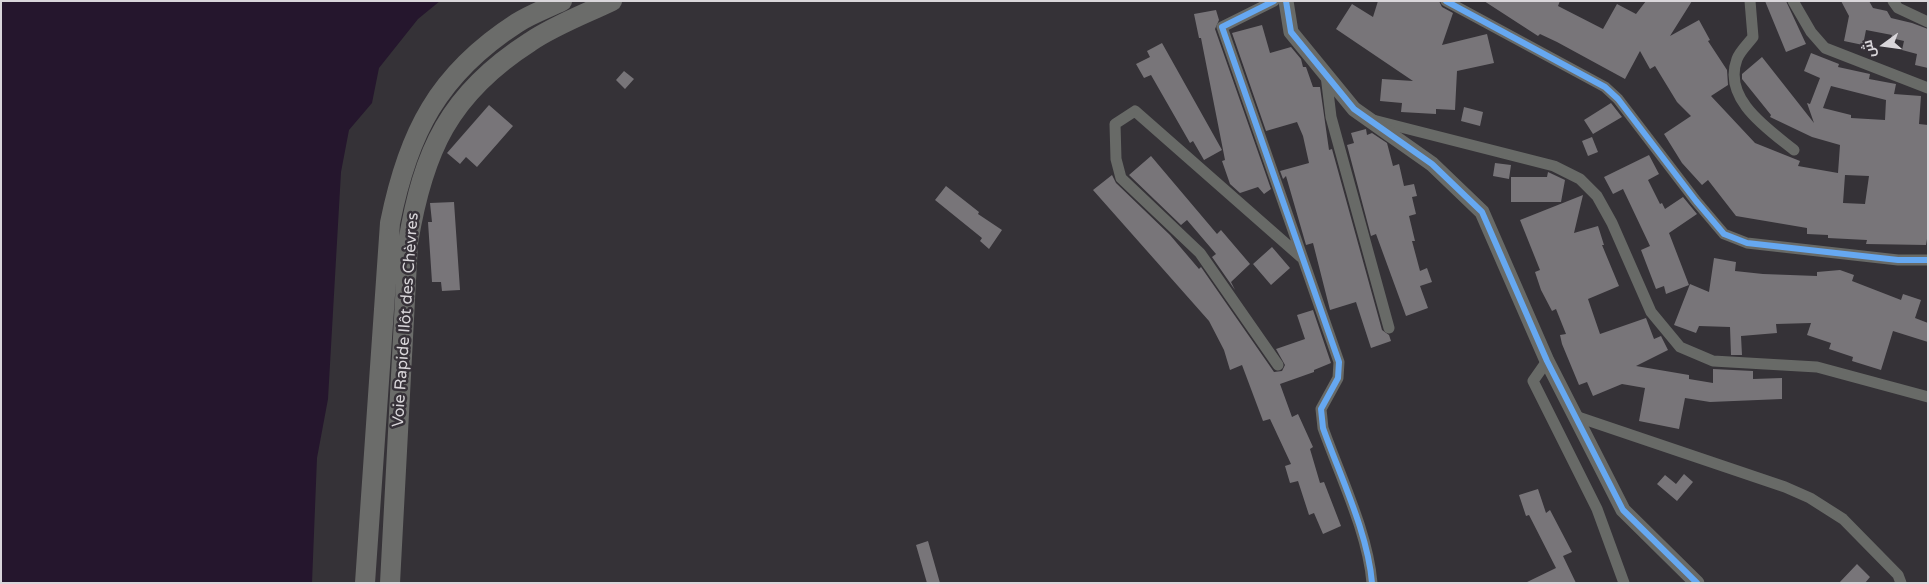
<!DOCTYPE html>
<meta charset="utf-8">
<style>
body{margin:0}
#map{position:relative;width:1929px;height:584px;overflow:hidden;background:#353237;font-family:"Varela Round",Cairo,sans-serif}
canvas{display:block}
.frame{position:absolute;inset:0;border:2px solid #d9d6da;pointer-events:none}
.north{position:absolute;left:1859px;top:20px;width:50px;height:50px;-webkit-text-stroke:4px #363138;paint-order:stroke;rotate:256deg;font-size:14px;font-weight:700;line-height:20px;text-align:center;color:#d9d6da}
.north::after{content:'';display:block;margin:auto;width:18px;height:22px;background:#d9d6da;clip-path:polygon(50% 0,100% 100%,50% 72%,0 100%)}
</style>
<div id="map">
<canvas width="1929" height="584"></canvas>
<div class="frame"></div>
<div class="north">ش</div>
</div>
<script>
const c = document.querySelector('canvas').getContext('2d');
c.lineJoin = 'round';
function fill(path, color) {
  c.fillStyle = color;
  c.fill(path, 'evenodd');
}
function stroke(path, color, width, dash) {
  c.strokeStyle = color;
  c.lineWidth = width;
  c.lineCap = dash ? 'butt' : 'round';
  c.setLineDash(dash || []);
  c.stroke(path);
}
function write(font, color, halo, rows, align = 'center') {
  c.font = font + ' "Varela Round",sans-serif';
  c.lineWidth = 5;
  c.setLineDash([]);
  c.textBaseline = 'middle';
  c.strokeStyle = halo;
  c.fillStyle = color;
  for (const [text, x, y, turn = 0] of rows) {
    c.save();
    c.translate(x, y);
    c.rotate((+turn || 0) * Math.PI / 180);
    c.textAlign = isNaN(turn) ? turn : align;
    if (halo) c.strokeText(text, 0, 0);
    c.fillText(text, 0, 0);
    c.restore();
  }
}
fill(new Path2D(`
 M1,1H440L418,19L379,68L372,103L349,130L341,172L328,399L317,458L312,583H1Z`), '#25162d');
fill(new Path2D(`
 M1378,1H1439L1442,7L1453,13L1442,45L1487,34L1494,63L1457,71L1455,110L1436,109V114L1401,112L1402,103L1380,101L1382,79L1413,81L1336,29L1352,4L1373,17Z
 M1484,1H1560L1558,6L1603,29L1617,4L1636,14L1646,1H1692L1670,36L1699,20L1710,40L1708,41L1727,70L1728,85L1711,96L1755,143L1800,161L1798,166L1838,173L1840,145L1812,137L1770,117L1771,115L1742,79V74L1762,57L1814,123L1807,103L1810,104L1820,78L1804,71L1811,53L1839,64L1838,67L1870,74L1869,79L1896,84L1894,94L1921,96L1919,124L1928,125V233L1926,245L1866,244L1867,240L1828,238V235L1807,234V228L1736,216L1708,180L1702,185L1682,163L1664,134L1691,116L1677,102L1655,66L1650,69L1640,51L1625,79L1557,42L1540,34L1538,36ZM1831,86L1886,100L1885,120L1851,118V115L1823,108ZM1845,175L1869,176L1865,204L1843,203Z
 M1765,1H1786L1806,44L1786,52Z
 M1841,1H1869L1873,8L1887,11L1891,18L1912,23L1928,29V68L1915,65L1917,54L1902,50L1904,41L1891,38L1892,35L1866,30L1863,45L1844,41L1849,16Z
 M1216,10L1219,20L1215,29L1271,189L1264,194L1258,187L1240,193L1230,184L1222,161L1225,160L1201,38H1199L1194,14Z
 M1262,25L1270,53L1291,47L1301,59L1303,67H1306L1313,87H1320L1329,150L1332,149L1382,330L1389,335L1391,341L1371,348L1356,302L1330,310L1313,243L1306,245L1286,176L1283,179L1280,171L1309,163L1303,136L1297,122L1266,131L1232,33Z
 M1162,43L1222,150L1204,160L1193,141L1190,143L1151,75L1144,78L1136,64L1150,57L1147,51Z
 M624,71L634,79L625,89L616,80Z
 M1611,103L1622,117L1593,134L1584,120Z
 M489,105L513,126L477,167L466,157L460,164L447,153Z
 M1464,107L1483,112L1480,126L1461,121Z
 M1366,129L1367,135L1372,133L1387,143L1393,166L1399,164L1404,186L1414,184L1417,196L1412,197L1416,214L1409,216L1415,241H1412L1420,271L1427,268L1432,282L1420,286L1428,308L1406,316L1376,234L1371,236L1347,145L1354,143L1351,133Z
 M1592,137L1598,152L1588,156L1582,141Z
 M1649,155L1659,174L1648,180L1660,204L1662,203L1665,209L1683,197L1697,214L1669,233L1689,285L1666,294L1664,286L1656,289L1641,250L1650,246L1623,189L1613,194L1604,177Z
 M1151,156L1217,234L1221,230L1250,264L1231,282L1235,290L1212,257L1216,254L1187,220L1181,225L1129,175Z
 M1495,163L1511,165L1509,179L1493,176Z
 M1548,172L1565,180L1561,202H1511V177H1547Z
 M1112,175L1116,183L1170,235L1199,269L1201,267L1274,372L1282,371L1285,365L1276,349L1305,339L1297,315L1313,310L1331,363L1314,370V372L1280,384L1292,417L1298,414L1313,447L1310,449L1320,483L1324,482L1341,526L1323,534L1314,513L1309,515L1298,481L1290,483L1285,466L1291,464L1270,419L1263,421L1242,365L1230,370L1224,350L1209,321L1093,190Z
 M946,186L979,212L978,214L1002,230L989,249L980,241L982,238L935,200Z
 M1583,195L1574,233L1598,226L1604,245H1602L1619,286L1588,299L1600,334L1646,318L1654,339L1661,336L1668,350L1636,366L1689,375V379L1713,383V369L1753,371V379L1782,378V399L1710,402L1685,398L1679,429L1639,421L1645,388L1622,384L1593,396L1587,382L1579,385L1562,344L1560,335L1566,334L1556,309L1552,311L1541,290L1535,272L1540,270L1520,220Z
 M454,202L460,290L442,291L441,282H432L428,222H432L430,203Z
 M1272,247L1290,268L1271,285L1253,264Z
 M1714,258L1736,262L1735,271L1763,274L1817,276V272L1840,270L1854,275L1852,281L1901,300L1903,294L1921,300L1915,318L1928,323V342L1893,331L1881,370L1852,361L1853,357L1829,349L1831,343L1807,335L1811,323L1776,324L1777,333L1741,336L1742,355H1731L1730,327L1699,326L1696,333L1674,325L1690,284L1709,292Z
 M1684,474L1693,482L1677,501L1657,484L1665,475L1676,484Z
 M1538,489L1546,513L1550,510L1572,552L1563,556L1576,583H1525L1556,568L1529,515L1526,516L1519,495Z
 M928,541L940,583H927L916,545Z
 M1857,564L1870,577L1865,583H1839Z`), '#787579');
stroke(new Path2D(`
 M1274,1L1222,27L1339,362L1338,378L1321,409L1323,428C1340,476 1368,533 1372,583
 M1446,1L1605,87L1618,99L1696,201L1724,234L1747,243L1898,260H1928
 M1750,1L1753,37C1748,44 1740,51 1737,59C1722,99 1768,129 1794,150
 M1793,1L1811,32L1825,48L1928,88
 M1893,1L1898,8L1928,22
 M1326,75L1331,117L1389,328
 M1373,120L1554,166L1580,179L1597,196L1612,223L1651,312L1680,347L1713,361L1817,367L1928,397
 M1547,361L1533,381L1597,509L1624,583
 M1278,365L1200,253L1121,178L1116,159L1115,124L1135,111L1301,257
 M1575,416L1785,487L1810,498L1843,519L1898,575L1901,583`), '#686a67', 11);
stroke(new Path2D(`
 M1286,1L1291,32L1354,109L1432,164L1482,212L1547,361L1623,510L1697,583`), '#686a67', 15);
stroke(new Path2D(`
 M365,583L390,223C408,133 438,74 517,23C531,14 548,8 562,1
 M390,583L408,243C423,151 449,94 530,42C555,25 585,14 612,1`), '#6b6c6a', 20);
stroke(new Path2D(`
 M1274,1L1222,27L1339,362L1338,378L1321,409L1323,428C1340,476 1368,533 1372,583
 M1286,1L1291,32L1354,109L1432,164L1482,212L1547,361L1623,510L1697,583
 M1446,1L1605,87L1618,99L1696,201L1724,234L1747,243L1898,260H1928`), '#66a8f1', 6);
write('16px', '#d9d6da', '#363138', [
 ["Voie Rapide Ilôt des Chèvres",406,320,-86]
]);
</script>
